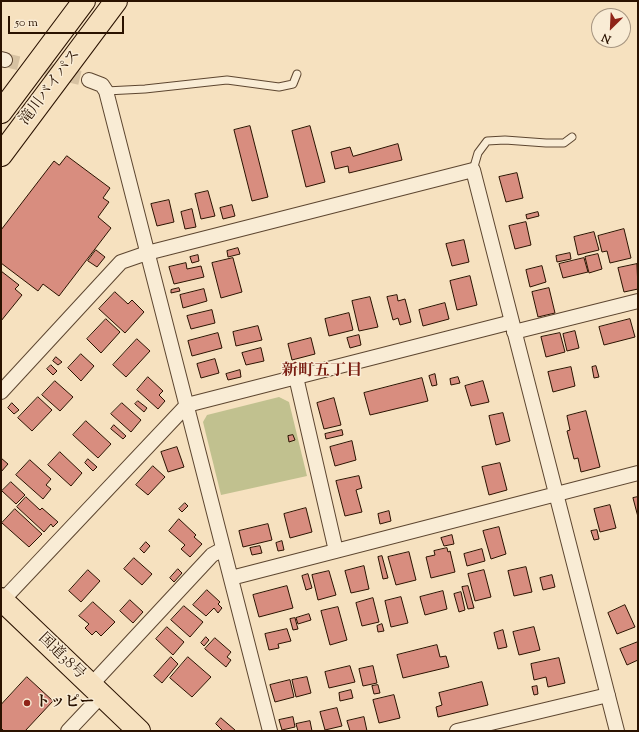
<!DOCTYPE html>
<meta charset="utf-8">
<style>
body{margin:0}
#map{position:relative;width:639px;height:732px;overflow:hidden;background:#f6e1bf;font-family:"Sorts Mill Goudy",serif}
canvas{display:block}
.frame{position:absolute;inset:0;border:2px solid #2a1200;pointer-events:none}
.north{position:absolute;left:591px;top:8px;width:40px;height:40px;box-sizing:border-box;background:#f9ecd5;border:1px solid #a69580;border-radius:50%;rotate:204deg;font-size:11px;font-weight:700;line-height:16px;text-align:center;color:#2a1200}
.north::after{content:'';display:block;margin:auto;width:14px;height:18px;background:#8f2418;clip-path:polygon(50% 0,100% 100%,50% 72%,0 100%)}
.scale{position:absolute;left:8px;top:16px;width:116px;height:18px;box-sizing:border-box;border:2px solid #2a1200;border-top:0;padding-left:5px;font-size:12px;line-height:14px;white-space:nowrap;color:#2a1200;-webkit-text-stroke:3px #f9ecd5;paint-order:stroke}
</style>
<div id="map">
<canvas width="639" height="732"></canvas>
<div class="frame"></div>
<div class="north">N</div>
<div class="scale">50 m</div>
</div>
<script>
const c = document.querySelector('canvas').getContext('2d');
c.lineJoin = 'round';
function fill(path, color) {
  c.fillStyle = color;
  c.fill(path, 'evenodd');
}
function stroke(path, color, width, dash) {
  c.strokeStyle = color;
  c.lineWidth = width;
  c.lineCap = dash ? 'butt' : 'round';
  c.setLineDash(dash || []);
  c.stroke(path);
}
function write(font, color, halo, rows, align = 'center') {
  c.font = font + ' "Sorts Mill Goudy","Noto Serif JP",serif';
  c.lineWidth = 3;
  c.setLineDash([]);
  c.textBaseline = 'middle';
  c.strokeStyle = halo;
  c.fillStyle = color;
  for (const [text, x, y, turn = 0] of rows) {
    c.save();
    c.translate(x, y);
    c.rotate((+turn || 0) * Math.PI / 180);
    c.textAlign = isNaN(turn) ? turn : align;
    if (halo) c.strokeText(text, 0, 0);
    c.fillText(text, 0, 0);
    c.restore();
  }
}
fill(new Path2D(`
 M279,397L289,402L307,476L221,495L203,422L207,415Z`), '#c1c18f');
const building = new Path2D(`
 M250,126L268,197L252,201L234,130Z
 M310,126L325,182L306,187L292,131Z
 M398,144L402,160L349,173L348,166L335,169L331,152L350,147L353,156Z
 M67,156L110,188L103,198L109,202L98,217L111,228L59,296L43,284L38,291L1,263V230L54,161L59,165Z
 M517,173L523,198L506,202L499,177Z
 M208,191L215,216L201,219L195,194Z
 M169,200L174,222L157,226L151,204Z
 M232,205L235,216L223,219L220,208Z
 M192,209L196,227L185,229L181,212Z
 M538,212L539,216L527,219L526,215Z
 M526,222L531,245L515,249L509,226Z
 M624,229L631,258L610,263L607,251L602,252L598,236Z
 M594,232L599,250L578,255L574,237Z
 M464,240L469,262L452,266L446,244Z
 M238,248L240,254L228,257L227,251Z
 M96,250L105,257L97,267L88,261Z
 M570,253L571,259L557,262L556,256Z
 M598,254L602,269L589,273L585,257Z
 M198,255L199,261L192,263L190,257Z
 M233,258L242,292L221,298L212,263Z
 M584,258L588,272L563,278L559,264Z
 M186,263L187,269L201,266L204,277L174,284L169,267Z
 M637,264L638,289L624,292L618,268Z
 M542,266L546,282L530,287L526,270Z
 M1,271L19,285L15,289L22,295L1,321Z
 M470,276L477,305L457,310L450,281Z
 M179,288L180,291L171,293V290Z
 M549,288L555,313L538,317L532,292Z
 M204,289L207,301L183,308L180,295Z
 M115,292L128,304L132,300L144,312L125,333L99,309Z
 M397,295L398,301L405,299L411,322L400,325L398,318L393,320L387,297Z
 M370,297L378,327L359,331L352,301Z
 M445,303L449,319L423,326L419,310Z
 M212,310L215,323L191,329L187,316Z
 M349,313L353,330L329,336L325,319Z
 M106,319L120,332L101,353L87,339Z
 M630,319L635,337L604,345L599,327Z
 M258,326L262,340L236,346L233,332Z
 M575,331L579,348L567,351L563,334Z
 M218,333L222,348L192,356L188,341Z
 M560,333L565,352L546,357L541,337Z
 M359,335L361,345L350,348L347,338Z
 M311,338L315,354L292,360L288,344Z
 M137,339L150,351L126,377L113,365Z
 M261,348L264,361L246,365L242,353Z
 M81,354L94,366L81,381L68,368Z
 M56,357L62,362L58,365L53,361Z
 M215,359L219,373L201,378L197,364Z
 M51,365L57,371L53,375L47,369Z
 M596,366L599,377L594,378L592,367Z
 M571,367L575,386L553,392L548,372Z
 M240,370L241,377L228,380L226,374Z
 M435,374L437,385L432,386L429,376Z
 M148,377L163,391L159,395L165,401L158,409L137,390Z
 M458,377L460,383L451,385L450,379Z
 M422,378L428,401L370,415L364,393Z
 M55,381L73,397L60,411L42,395Z
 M483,381L489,402L471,406L465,386Z
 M38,397L52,410L32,431L18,418Z
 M334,398L341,425L324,429L317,403Z
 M138,401L147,408L144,412L135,404Z
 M12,403L19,410L14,414L8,408Z
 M122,403L141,420L131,432L111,414Z
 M586,411L600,467L581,472L578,458L574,459L567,431L570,430L567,416Z
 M503,413L510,441L496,445L489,416Z
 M86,421L111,444L98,458L73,435Z
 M114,425L126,436L123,439L111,429Z
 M342,430L343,435L326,439L325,434Z
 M293,435L295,440L289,442L288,436Z
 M352,441L356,460L335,466L330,447Z
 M177,447L184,467L168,472L161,452Z
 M60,452L82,473L71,486L48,465Z
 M1,458L8,464L1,472Z
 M88,459L97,467L93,471L85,463Z
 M30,460L51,479L46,485L51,489L43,499L16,475Z
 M500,463L507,490L489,495L482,467Z
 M153,466L165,477L148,495L136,485Z
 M359,476L362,488L356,490L362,512L345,516L336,481Z
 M11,482L25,495L16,504L2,491Z
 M26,497L40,510L42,508L58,522L53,527L51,524L44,532L17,507Z
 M638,497V517L633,498Z
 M185,503L188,506L182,512L179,509Z
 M610,505L616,528L600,532L594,509Z
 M306,508L312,532L290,538L284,514Z
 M15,509L42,534L29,547L2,523Z
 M389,511L391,521L380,524L378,514Z
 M179,519L196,535L194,537L202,544L190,557L181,549L185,545L169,531Z
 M268,524L272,540L243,547L239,531Z
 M499,527L506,554L491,559L483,531Z
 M597,530L599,539L594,540L591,531Z
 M452,535L454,544L444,546L441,538Z
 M282,541L284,550L278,551L276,543Z
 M146,542L150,546L144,553L140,549Z
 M260,546L262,553L252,555L250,548Z
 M447,548L448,552L450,551L455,572L431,578L426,557L435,555L434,551Z
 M482,549L485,561L467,566L464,554Z
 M409,552L416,580L396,585L388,557Z
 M382,556L388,578L383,579L378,557Z
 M134,558L152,574L142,585L124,569Z
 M364,566L369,589L351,593L345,571Z
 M526,567L532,592L514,596L508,571Z
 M178,569L182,573L174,582L170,578Z
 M88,570L100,581L81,602L69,591Z
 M484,570L491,597L475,601L468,574Z
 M329,571L336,595L318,600L312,575Z
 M308,574L312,588L306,590L302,576Z
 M552,575L555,587L543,590L540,578Z
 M287,586L293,608L259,617L253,595Z
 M468,586L474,608L468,609L462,587Z
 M207,590L220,602L218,604L222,608L218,613L214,608L206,616L193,605Z
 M443,591L447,609L425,615L420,597Z
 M461,592L465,610L459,612L454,594Z
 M401,597L408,623L391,627L385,601Z
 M373,598L379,622L362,626L356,603Z
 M130,600L143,612L133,623L120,611Z
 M93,602L115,622L101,636L96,631L92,635L85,628L89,624L79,616Z
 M625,605L635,627L617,634L608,613Z
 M184,606L203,622L190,637L171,620Z
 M338,607L347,640L330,645L321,611Z
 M309,614L311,620L298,624L296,618Z
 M295,618L298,629L293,630L290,619Z
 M382,624L384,631L378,632L377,626Z
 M167,627L184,642L173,655L156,639Z
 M534,627L540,650L519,655L513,632Z
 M287,629L291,641L278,644L279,648L269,650L265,634Z
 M503,630L507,647L498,649L494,633Z
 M206,637L209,640L204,646L201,643Z
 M215,638L231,652L227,657L231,660L226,667L205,649Z
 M638,642V660L627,665L620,649Z
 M437,645L440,657L446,656L449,667L403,678L397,655Z
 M171,657L178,664L162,683L154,676Z
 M188,657L211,677L192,697L170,678Z
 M559,658L565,683L548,687L546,677L534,680L531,664Z
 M350,666L355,682L329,688L325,672Z
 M373,666L377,683L363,686L359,669Z
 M27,677L53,701L25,731H4L1,728V705Z
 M307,677L311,693L296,697L292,680Z
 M290,680L294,697L275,702L270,685Z
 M482,682L488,705L438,717L436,707L442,705L439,693Z
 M378,685L380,693L374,694L372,686Z
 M537,686L538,694L534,695L532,687Z
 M351,690L353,698L340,701L339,693Z
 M394,695L400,718L379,723L373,700Z
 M337,708L342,726L325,730L320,712Z
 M293,717L295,727L282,730L279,720Z
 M364,717L367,731H350L347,721Z
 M221,718L235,730L234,731H223L216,724Z
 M310,721L312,731H298L296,724Z`);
fill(building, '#d88d7f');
stroke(building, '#2a1200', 1);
stroke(new Path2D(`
 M5,60L89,80`), '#d7c2a2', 14, [14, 7]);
const service = new Path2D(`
 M106,91L145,89L227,80L279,87L293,84L297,74
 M473,170L478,153L487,141L505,140L546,143H564L572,137`);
const minor = new Path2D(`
 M1,59L5,60
 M89,80L102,85L106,91C161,305 216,518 270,731
 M514,332L638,301
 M296,377L336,551
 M1,392L121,262L147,253L473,170L617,731
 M231,578L638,473
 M1,602L187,405L512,322
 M91,685L212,555L223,549
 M68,731L101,696
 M457,731L608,695`);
const trunk = new Path2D(`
 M1,112L84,1
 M1,155L116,1
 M1,599L139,731`);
stroke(service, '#5d4630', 9);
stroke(minor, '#5d4630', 16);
stroke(trunk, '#2a1200', 24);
stroke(service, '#f9ecd5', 7);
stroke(minor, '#f9ecd5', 14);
stroke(trunk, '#f6e1bf', 22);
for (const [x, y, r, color] of [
 [27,703,4,"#8f2418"]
]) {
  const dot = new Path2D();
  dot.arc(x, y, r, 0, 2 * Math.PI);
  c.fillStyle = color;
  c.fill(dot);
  stroke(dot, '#f9ecd5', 1.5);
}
write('15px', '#2a1200', '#f9ecd5', [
 ["滝川バイパス",51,88,-53],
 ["国道38号",61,657,44]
]);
write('bold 15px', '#2a1200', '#f9ecd5', [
 ["トッピー",35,703]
], 'left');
write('bold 16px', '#7a1f14', '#f9ecd5', [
 ["新町五丁目",322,372]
]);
</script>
